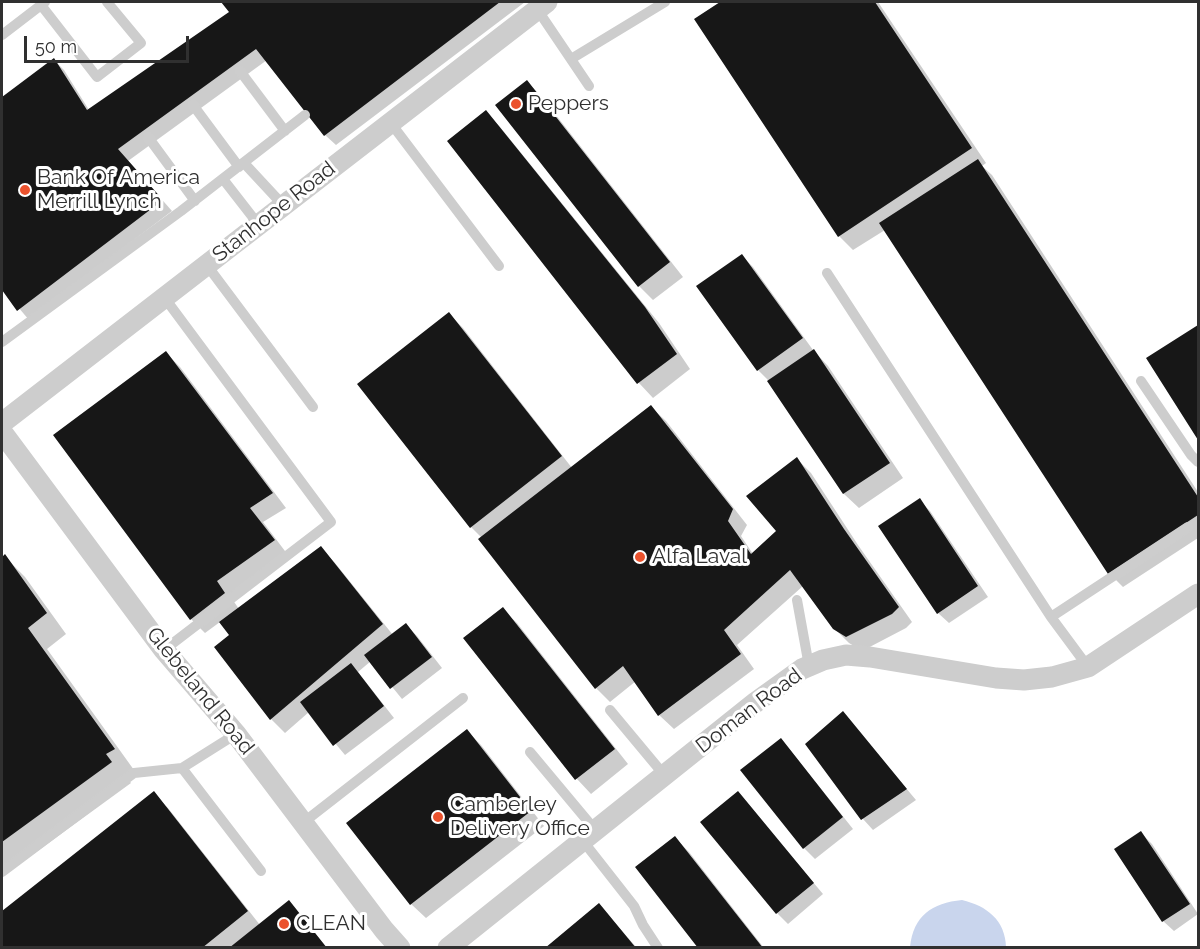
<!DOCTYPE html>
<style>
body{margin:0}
#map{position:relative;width:1200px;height:949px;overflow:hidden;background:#fff;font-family:Raleway,sans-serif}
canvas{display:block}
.frame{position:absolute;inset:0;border:3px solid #303030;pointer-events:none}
.scale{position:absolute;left:24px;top:36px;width:165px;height:27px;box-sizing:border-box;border:3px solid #303030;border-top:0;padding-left:8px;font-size:18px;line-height:21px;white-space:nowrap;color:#303030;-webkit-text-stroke:4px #fff;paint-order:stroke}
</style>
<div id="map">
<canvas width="1200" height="949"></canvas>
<div class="frame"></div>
<div class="scale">50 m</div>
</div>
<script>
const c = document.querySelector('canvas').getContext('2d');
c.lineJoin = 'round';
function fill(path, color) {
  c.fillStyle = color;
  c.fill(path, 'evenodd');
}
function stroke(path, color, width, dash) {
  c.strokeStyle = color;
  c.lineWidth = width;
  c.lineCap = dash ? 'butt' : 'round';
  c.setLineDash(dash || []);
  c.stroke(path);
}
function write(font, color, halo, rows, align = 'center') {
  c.font = font + ' Raleway,sans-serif';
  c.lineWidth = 6;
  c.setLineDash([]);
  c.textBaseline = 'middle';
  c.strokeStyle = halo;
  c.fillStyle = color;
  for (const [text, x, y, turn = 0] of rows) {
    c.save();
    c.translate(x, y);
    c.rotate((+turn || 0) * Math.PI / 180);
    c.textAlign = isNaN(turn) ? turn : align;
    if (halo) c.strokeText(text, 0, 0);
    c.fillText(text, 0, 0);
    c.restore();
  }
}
fill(new Path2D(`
 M962,900C987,906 1005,920 1006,947H910C913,916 932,903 962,900Z`), '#c9d5ed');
fill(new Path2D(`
 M223,2H525L336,145L325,135L267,60L128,161L172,211L29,320L2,288V99L54,60L64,70L89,110L231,12Z
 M723,2H878L986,163L982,166L992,175L1198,492V538L1123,587L1109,573L885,230L853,250L839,236L696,19Z
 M527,82L541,96L683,277L653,300L639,286L497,105Z
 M486,112L500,127L659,323L690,369L653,398L639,383L449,141Z
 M742,256L753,267L813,350L828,366L903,478L859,508L844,494L769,381L758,370Z
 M449,314L463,328L572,468L651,407L666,421L747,525L741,536L753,554L778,531L797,459L811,473L858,545L912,622L906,628L862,651L849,643L834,628L803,586L737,645L754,669L674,729L659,715L636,681L610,702L596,688L482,538L471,527L359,385Z
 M1198,326V437L1148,359Z
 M166,353L180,367L286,508L263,522L288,555L230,596L239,609L321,548L335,563L393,635L406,625L417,636L442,668L402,699L371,661L358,672L394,718L345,755L309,712L285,733L271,719L231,636L220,622L205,633L191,619Z
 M919,500L930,511L988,597L949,623L938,613Z
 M4,556L25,577L66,634L47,649L134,770L125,775L131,783L2,877V559Z
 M502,609L517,623L628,764L591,794L577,779L465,639Z
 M843,713L916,800L873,830L863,819Z
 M467,731L481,745L544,826L426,918L411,904L348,823Z
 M780,740L791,751L853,829L815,859L804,848Z
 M153,793L168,808L260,925L289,902L327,948H2V913Z
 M738,793L823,894L788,924L777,913Z
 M1141,833L1152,844L1198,914L1174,931L1163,921Z
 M675,838L689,852L764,948H700Z
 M599,905L637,948H548Z`), '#0003');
fill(new Path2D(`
 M221,2H500L324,136L256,49L118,149L163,200L17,311L2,290V97L54,58L87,110L229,12Z
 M720,2H875L972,148L838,237L694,19Z
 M527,80L670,262L638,287L495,105Z
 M486,110L645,307L677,354L637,384L447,141Z
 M978,159L1198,497V515L1108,574L879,223Z
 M742,254L803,338L757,371L696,286Z
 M449,312L562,456L470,528L357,384Z
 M1198,325V440L1146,358Z
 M814,349L890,463L843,494L767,381Z
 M166,351L273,493L250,508L275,540L217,581L225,593L190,620L53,435Z
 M651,405L733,509L728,521L751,554L776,531L746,496L797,457L844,529L899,607L892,614L846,637L833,629L790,570L724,630L741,654L658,716L623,666L595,689L478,539Z
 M920,498L978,586L937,614L878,526Z
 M321,546L383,624L270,720L214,647L229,635L219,622Z
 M5,554L47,613L28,628L115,749L106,754L112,762L2,842V557Z
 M503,607L615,749L575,780L463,638Z
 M406,623L432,657L390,689L364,655Z
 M351,663L384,706L333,746L300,702Z
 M843,711L907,789L861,820L805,744Z
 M467,729L531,811L410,905L346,823Z
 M781,738L843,817L803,849L740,770Z
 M154,791L248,911L202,948H2V911Z
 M738,791L814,883L776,914L700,822Z
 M1141,831L1190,904L1162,922L1114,849Z
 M675,836L763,948H698L635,867Z
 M289,900L327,948H229Z
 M599,903L636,948H545Z`), '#171717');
stroke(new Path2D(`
 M41,5L97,77L141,43L107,2
 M537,9L589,86
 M2,35L45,2
 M571,59L665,2
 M240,71L285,131
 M193,105L239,167
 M390,122L499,266
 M148,137L195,201
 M244,163L283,205
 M223,179L258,224
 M206,264L313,407
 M827,273L1051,617L1088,667
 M2,342L181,211L305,115
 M1141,381L1191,455L1198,462
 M797,600L809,666
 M1051,617L1188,527
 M164,650L331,522L164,297
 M610,710L665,776
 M530,752L596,831
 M182,768L261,871
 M304,822L463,698
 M583,841L634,906L643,925L658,948
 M2,872L134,773L182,768L236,734`), '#cdcdcd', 10);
stroke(new Path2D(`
 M2,423L547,2
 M2,432L164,650L236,734L384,930L400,948
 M448,948L756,702L802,669L823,660L846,655L870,657L996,678L1024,680L1052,677L1088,667L1198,594`), '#cdcdcd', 21);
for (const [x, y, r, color] of [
 [516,104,6,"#eb522d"],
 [25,190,6,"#eb522d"],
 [640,557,6,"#eb522d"],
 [438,817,6,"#eb522d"],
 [284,924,6,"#eb522d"]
]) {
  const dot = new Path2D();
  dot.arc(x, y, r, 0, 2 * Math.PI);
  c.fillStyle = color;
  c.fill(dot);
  stroke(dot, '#fff', 2);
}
write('21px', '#303030', '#fff', [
 ["Peppers",528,104],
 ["Bank Of America",37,178],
 ["Merrill Lynch",37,202],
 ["Alfa Laval",652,557],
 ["Camberley",450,805],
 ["Delivery Office",450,829],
 ["CLEAN",296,924]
], 'left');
write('21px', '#303030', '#fff', [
 ["Stanhope Road",274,212,-38],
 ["Glebeland Road",200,691,51],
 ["Doman Road",749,711,-37]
]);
</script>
